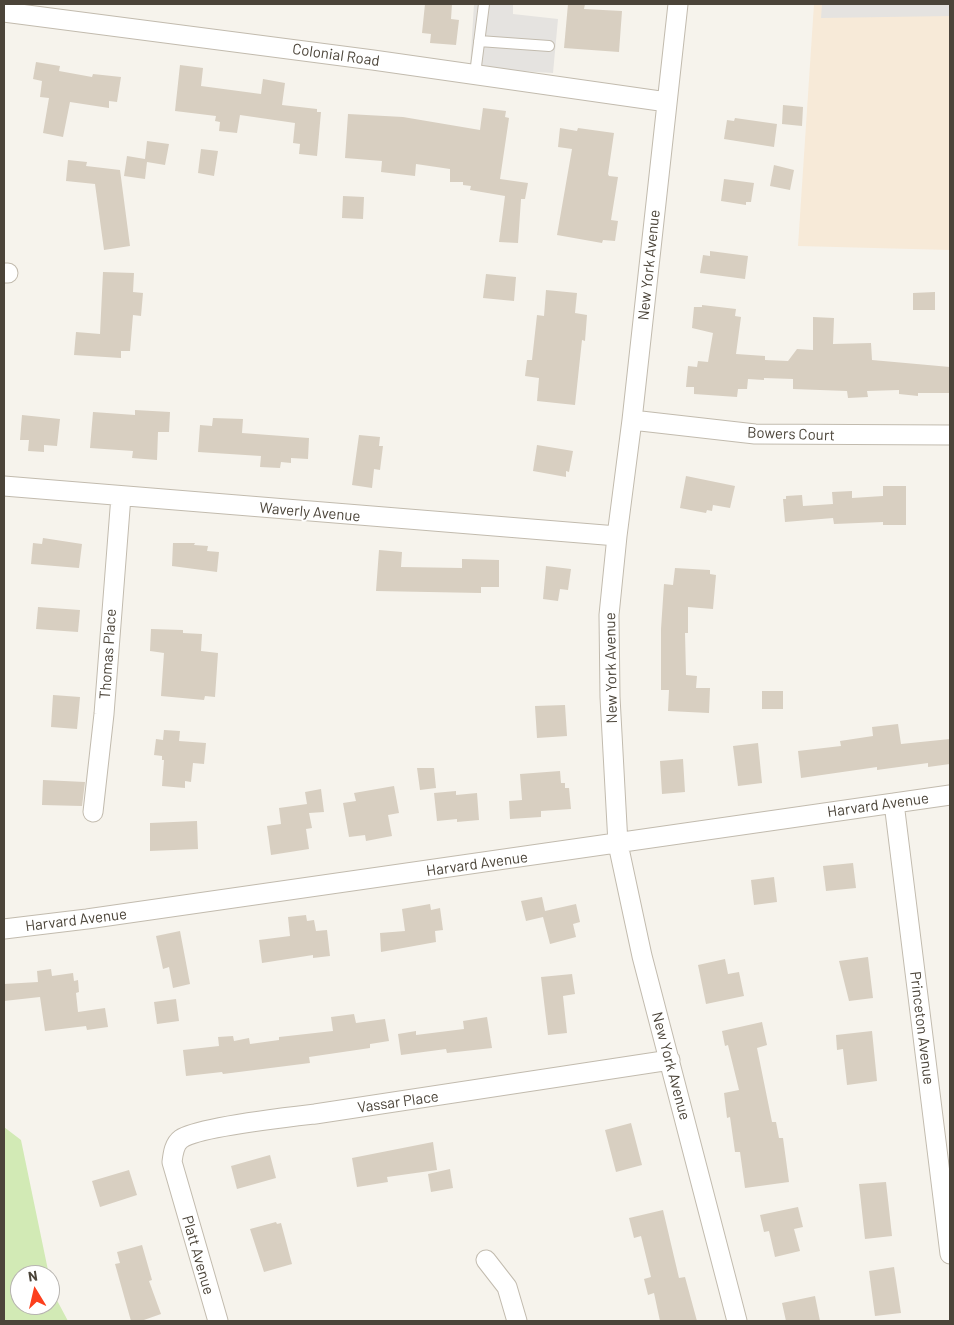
<!DOCTYPE html>
<style>
body{margin:0}
#map{position:relative;width:954px;height:1325px;overflow:hidden;background:#f6f3ec;font-family:Barlow,sans-serif}
canvas{display:block}
.frame{position:absolute;inset:0;border:5px solid #4b4439;pointer-events:none}
.north{position:absolute;left:10px;top:1265px;width:50px;height:50px;box-sizing:border-box;background:#fff;border:1px solid #b7b4b0;border-radius:50%;rotate:351deg;font-size:14px;font-weight:700;line-height:20px;text-align:center;color:#4b4439}
.north::after{content:'';display:block;margin:auto;width:18px;height:22px;background:#fc3f1d;clip-path:polygon(50% 0,100% 100%,50% 72%,0 100%)}
</style>
<div id="map">
<canvas width="954" height="1325"></canvas>
<div class="frame"></div>
<div class="north">N</div>
</div>
<script>
const c = document.querySelector('canvas').getContext('2d');
c.lineJoin = 'round';
function fill(path, color) {
  c.fillStyle = color;
  c.fill(path, 'evenodd');
}
function stroke(path, color, width, dash) {
  c.strokeStyle = color;
  c.lineWidth = width;
  c.lineCap = dash ? 'butt' : 'round';
  c.setLineDash(dash || []);
  c.stroke(path);
}
function write(font, color, halo, rows, align = 'center') {
  c.font = font + ' Barlow,sans-serif';
  c.lineWidth = 4;
  c.setLineDash([]);
  c.textBaseline = 'middle';
  c.strokeStyle = halo;
  c.fillStyle = color;
  for (const [text, x, y, turn = 0] of rows) {
    c.save();
    c.translate(x, y);
    c.rotate((+turn || 0) * Math.PI / 180);
    c.textAlign = isNaN(turn) ? turn : align;
    if (halo) c.strokeText(text, 0, 0);
    c.fillText(text, 0, 0);
    c.restore();
  }
}
fill(new Path2D(`
 M814,4H950V250L798,246Z`), '#f7ead8');
fill(new Path2D(`
 M4,1127L21,1140L49,1275H20V1305H50V1280L52,1291L68,1321H4Z`), '#d2eab5');
fill(new Path2D(`
 M474,4H513V14L558,19L553,73L470,68Z
 M822,4H950V16L821,18Z`), '#e5e3e0');
fill(new Path2D(`
 M425,4H452L451,19L459,20L456,45L430,43L431,34L422,33Z
 M568,4H585L584,9L622,11L619,52L564,48Z
 M36,62L60,66L59,71L92,77L93,74L121,77L117,102L109,101V108L70,102L63,137L43,133L49,98L40,97L42,81L33,79Z
 M180,65L203,68L201,86L261,94L263,79L285,83L282,105L317,109V112H321L317,156L299,154L300,144L293,143L295,123L240,115L237,133L219,131L220,122L215,121L216,116L175,111Z
 M783,105L803,107L802,126L782,124Z
 M483,108L506,111L505,117L509,118L500,179L528,183L525,199H521L518,243L499,242L505,196L470,190L471,186L463,185V182H450V169L416,164L415,176L381,172L382,161L345,158L348,114L403,117L480,130Z
 M735,118L777,124L774,147L724,139L727,120L734,121Z
 M560,128L577,131L578,128L614,133L608,174L609,176L618,177L611,220L618,221L615,241L603,240L602,243L557,235L572,149L558,147Z
 M147,141L169,144L165,165L147,162L145,179L124,176L127,156L145,159Z
 M201,149L218,151L214,176L198,173Z
 M68,160L87,162L86,166L120,170L130,246L104,250L95,184L66,181Z
 M774,165L794,170L790,190L770,186Z
 M724,179L754,183L751,202H746V205L721,201Z
 M343,196L364,197L363,219L342,218Z
 M710,251L748,256L745,279L700,273L703,255L710,256Z
 M103,272L134,273L133,292L143,293L141,316L133,315L130,351H121V358L74,355L76,332L100,334Z
 M486,274L516,277L514,301L483,298Z
 M546,290L577,293L575,313L587,315L585,341L582,340L575,405L537,401L539,378L525,376L527,360H532L537,315L544,316Z
 M935,292V310H913V293Z
 M702,305L736,309L735,316L741,317L736,354L765,356V360L788,361L797,349L813,350V317L834,318L833,344L871,343L872,360L950,367V393H918V396L899,394V390L867,391L868,397L848,398L847,391L793,389V379L764,378V380L748,379L747,389H738L737,397L694,394V387H686L688,366L697,367L698,361L708,362L713,333L692,328L694,307H702Z
 M135,410L170,412L169,432H158L157,460L132,458L133,451L90,448L93,412L135,415Z
 M22,415L60,419L57,446L44,445V452L28,451L29,440H20Z
 M213,418L243,419L242,433L309,438L308,459L291,458V463L281,462L280,468L260,467L261,456L198,452L200,425L212,426Z
 M359,435L380,437L379,446H383L380,470L374,469L372,488L352,485Z
 M537,445L573,451L569,472L566,471V477L533,471Z
 M686,476L735,486L730,508L713,505L712,511L707,510L706,513L680,508Z
 M883,486H906V525H883V522L834,524L833,518L785,522L783,499H786V496L802,495L803,506L833,504L832,492L852,491V498L883,496Z
 M43,538L82,544L79,568L31,564L33,543L42,544Z
 M173,543H195L194,545L208,546L207,551L219,552L217,572L172,566Z
 M379,550L402,552L401,567L462,568V559L499,560V587H481V593L376,591Z
 M546,566L571,569L568,590L560,589L558,601L543,599Z
 M675,568L710,570V574L716,575L713,609L688,607V633H685L686,675L697,676L696,688H710L709,713L668,711L669,690H661V629L664,584L673,585Z
 M38,607L80,610L78,632L36,629Z
 M151,629L183,630V633L202,634L201,651L218,653L215,697L205,696L204,700L161,696L164,653L150,651Z
 M762,691H783V709H762Z
 M53,695L80,697L77,729L51,727Z
 M565,705L567,736L537,738L535,706Z
 M898,724L901,744L950,739V764L928,767V763L877,770V767L801,778L798,751L841,746L840,741L873,736L872,727Z
 M164,730L180,731L179,741L206,743L204,764L193,763L191,782L185,781V788L162,786L164,760H162V756L154,755L156,739L163,740Z
 M758,743L762,783L738,786L733,746Z
 M683,759L685,792L662,794L660,761Z
 M417,768H434L436,788L420,790Z
 M560,771L561,783H565V788H569L571,809L541,811V817L510,819L509,801L522,800L520,774Z
 M43,780L85,782L82,806L42,805Z
 M394,786L399,813L388,815L392,836L366,841L365,835L349,837L343,803L356,801L354,793Z
 M321,789L324,812L309,813L312,828L306,829L309,849L271,855L267,826L281,824L279,808L307,804L305,792Z
 M456,791V795L477,793L479,820L457,822V819L437,821L434,793Z
 M197,821L198,849L150,851V823Z
 M853,863L856,888L826,891L823,866Z
 M774,877L777,902L754,905L751,880Z
 M542,897L545,911L576,904L580,922L573,924L576,937L550,944L543,917L526,921L521,901Z
 M430,904L431,910L440,908L443,930L435,931L436,942L381,952L380,933L405,931L402,909Z
 M306,915L307,921L314,920L316,931L327,930L330,956L313,958V955L262,963L259,940L290,936L288,917Z
 M180,931L190,984L173,988L169,967L163,969L156,936Z
 M868,957L873,998L849,1001L839,961Z
 M725,959L728,974L739,972L744,996L706,1004L698,965Z
 M51,969L52,976L73,973L74,981L78,980L79,992L76,993L78,1012L105,1008L108,1027L87,1030L86,1026L45,1031L40,997L4,1001V984L38,982L37,971Z
 M572,974L575,994L563,996L567,1033L548,1035L541,977Z
 M176,999L179,1021L157,1024L154,1002Z
 M354,1014L356,1023L385,1019L389,1041L370,1044V1048L309,1057L310,1063L223,1074L222,1072L186,1076L183,1050L219,1046L218,1037L233,1036L234,1041L249,1038L250,1044L279,1040V1037L333,1031L331,1017Z
 M487,1017L492,1048L447,1053L446,1049L401,1055L398,1034L416,1031V1035L464,1029L463,1021Z
 M762,1022L767,1045L757,1048L772,1122H776L779,1138H783L789,1182L745,1188L740,1152H735L730,1117L727,1118L724,1093L739,1090L728,1045L725,1046L722,1031Z
 M872,1031L877,1081L847,1085L843,1049L837,1050L836,1035Z
 M631,1123L642,1165L616,1172L605,1130Z
 M433,1142L437,1170L387,1177L388,1182L357,1187L352,1158Z
 M270,1155L276,1178L237,1189L231,1166Z
 M450,1169L453,1188L431,1192L428,1174Z
 M129,1170L137,1195L100,1207L92,1181Z
 M886,1182L892,1236L865,1239L859,1184Z
 M798,1207L803,1227L794,1229L800,1251L775,1257L769,1231L764,1232L760,1215Z
 M663,1210L679,1278L685,1277L697,1321H660L654,1293L648,1295L644,1279L651,1277L641,1236L634,1238L629,1218Z
 M276,1222L277,1224L281,1223L292,1264L264,1272L250,1229Z
 M142,1245L152,1280L149,1281L161,1314L141,1321H131L115,1264L120,1263L117,1252Z
 M894,1267L901,1313L875,1316L869,1271Z
 M815,1296L820,1321H786L782,1303Z`), '#d8cfc1');
const lane = new Path2D(`
 M479,41L549,46
 M475,74L484,4`);
const street = new Path2D(`
 M678,4L632,420L617,536L609,615L610,697L618,844L642,956L737,1321
 M4,12L373,60L667,102
 M4,273H8
 M632,420L755,434L950,435
 M4,486L617,536
 M894,803L950,1254
 M93,812L104,714L121,496
 M4,929L87,919L950,795
 M486,1260L507,1287L517,1321
 M218,1321L172,1162C173,1154 174,1144 181,1139C198,1127 289,1117 315,1114C433,1097 551,1079 670,1060`);
stroke(lane, '#c2bbae', 12);
stroke(street, '#c2bbae', 21);
stroke(lane, '#fff', 10);
stroke(street, '#fff', 19);
write('15px', '#4b4439', '#fff', [
 ["Colonial Road",336,55,8],
 ["New York Avenue",649,265,-84],
 ["Bowers Court",791,434,2],
 ["Waverly Avenue",310,512,5],
 ["Thomas Place",108,654,-86],
 ["New York Avenue",611,668,-91],
 ["Harvard Avenue",878,805,-8],
 ["Harvard Avenue",477,864,-8],
 ["Harvard Avenue",76,920,-7],
 ["Princeton Avenue",922,1028,83],
 ["New York Avenue",671,1066,75],
 ["Vassar Place",398,1102,-8],
 ["Platt Avenue",198,1255,74]
]);
</script>
